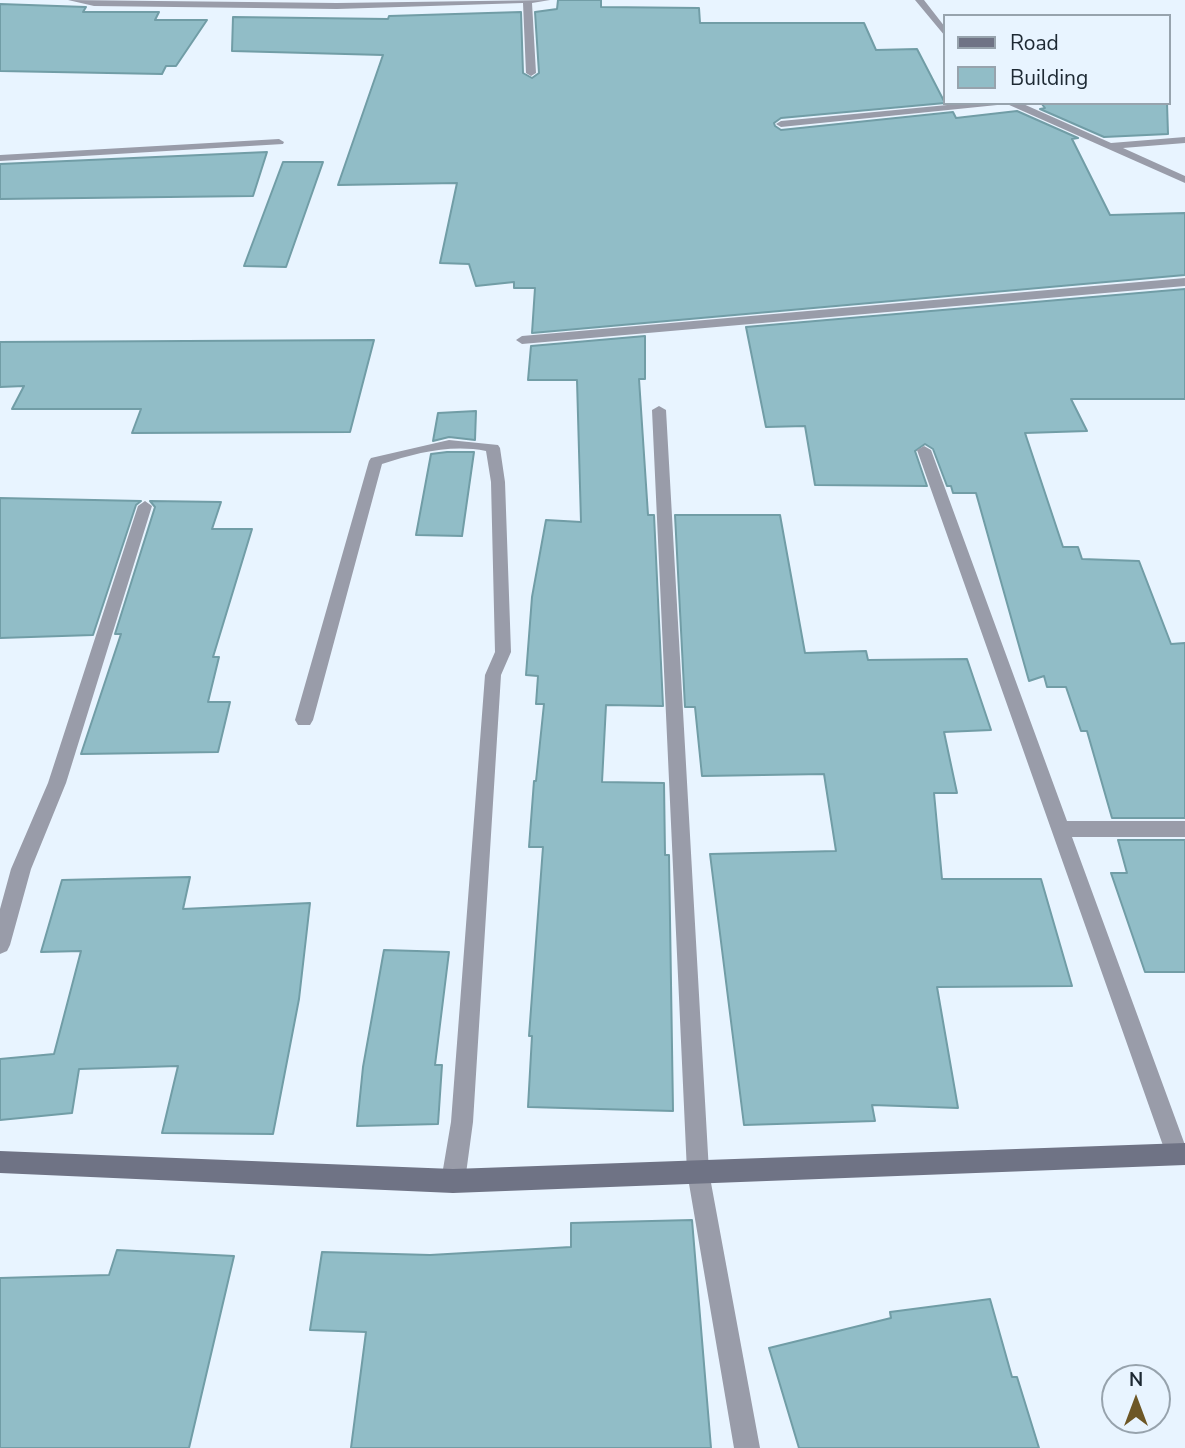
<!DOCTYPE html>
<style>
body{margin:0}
#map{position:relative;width:1185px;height:1448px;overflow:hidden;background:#e8f4ff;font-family:"Nunito Sans",sans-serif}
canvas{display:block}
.legend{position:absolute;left:943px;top:14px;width:228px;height:91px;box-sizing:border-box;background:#e8f4ff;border:2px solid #97a3ad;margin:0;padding:9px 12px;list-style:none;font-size:21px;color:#1d2933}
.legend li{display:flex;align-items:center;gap:14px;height:35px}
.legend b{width:35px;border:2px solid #97a3ad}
.north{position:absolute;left:1101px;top:1364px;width:70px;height:70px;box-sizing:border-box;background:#e8f4ff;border:2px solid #97a3ad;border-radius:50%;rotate:0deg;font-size:19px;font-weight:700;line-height:28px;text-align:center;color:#1d2933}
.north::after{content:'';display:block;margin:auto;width:24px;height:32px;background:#6d5726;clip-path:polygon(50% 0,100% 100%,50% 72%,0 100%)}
</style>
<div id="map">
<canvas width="1185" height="1448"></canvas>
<ul class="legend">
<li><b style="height:9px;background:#6f7385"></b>Road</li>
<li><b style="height:19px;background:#91bdc7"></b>Building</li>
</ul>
<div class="north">N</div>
</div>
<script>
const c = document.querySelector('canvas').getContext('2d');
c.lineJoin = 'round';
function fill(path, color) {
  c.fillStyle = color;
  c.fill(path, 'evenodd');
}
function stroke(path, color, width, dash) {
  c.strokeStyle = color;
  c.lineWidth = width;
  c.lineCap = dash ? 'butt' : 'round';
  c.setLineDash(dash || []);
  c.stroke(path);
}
const building = new Path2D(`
 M558,0H601V7L699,8L700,23H864L876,50L917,49L945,103L781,118L774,123L775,126L781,130L953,112L956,118L1017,111L1078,138L1072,139L1110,215L1185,213V275L532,333L535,288H514V282L476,286L469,264L440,263L457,183L338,185L383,55L232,51L233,17L388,19L389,16L521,12L523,73L532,78L539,73L535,12L557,9Z
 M0,4L86,7L83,12H159L155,20H207L176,66H166L162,74L0,71Z
 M1041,103H1167L1168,134L1104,137L1040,109L1045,108Z
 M267,152L253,196L0,199V164Z
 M283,162H323L286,267L244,266Z
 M1185,289V399H1071L1087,431L1025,433L1063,547H1078L1082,559L1139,561L1171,644L1185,643V818H1112L1087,731H1081L1066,687H1047L1044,676L1029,681L976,493H953L951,486H947L933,449L925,444L915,451L927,486L815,485L805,426L766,427L746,327Z
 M645,336V379H639L648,515H654L663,706L606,705L602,782L664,783L665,855H669L673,1111L528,1107L532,1036H529L543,847H529L534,781H536L544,704H536L538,676L526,675L532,597L546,520L581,522L577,380H528L531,346Z
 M374,340L350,432L132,433L141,409H12L24,386L0,387V342Z
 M476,411L475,440L449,437L433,441L438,413Z
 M447,452H474L462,536L416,535L431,454Z
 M0,498L141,501L136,505L93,635L0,638Z
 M150,501L221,502L212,529H252L213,657H219L208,702H230L218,752L81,754L121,634H115L155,507Z
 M675,515H780L805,653L866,651L868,660L967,659L991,730L944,732L957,793H934L942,879H1041L1072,986L937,987L958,1108L872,1105L875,1121L744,1125L710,854L836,851L824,774L702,776L695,707H685Z
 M1118,840H1185V972H1145L1111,873H1127Z
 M190,877L183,909L310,903L299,999L273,1134L162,1133L178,1066L79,1069L72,1113L0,1120V1059L54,1054L81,951L41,952L62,880Z
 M384,950L449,952L435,1065H442L438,1124L357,1126L363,1067Z
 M692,1220L711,1448H351L366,1332L310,1330L322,1252L430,1255L571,1247V1223Z
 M117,1250L234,1256L189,1448H0V1278L109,1275Z
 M990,1299L1012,1377H1017L1039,1448H799L769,1348L891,1318L890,1312Z`);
fill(building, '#91bdc7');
stroke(building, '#719da6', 2);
fill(new Path2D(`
 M449,440L498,445L500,448L505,482L511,652L501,675L473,1122L465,1181L461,1189L453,1193L445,1189L441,1181L451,1122L485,675L495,652L491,482L486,451C451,444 416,453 382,464L313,720L310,725H298L295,720L369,461L371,458Z`), '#999ca9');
fill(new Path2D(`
 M68,0L337,3L550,0L532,3L536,73L531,76L526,73L523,3L337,9L94,6Z
 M915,0H924L945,27V36Z
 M968,103H1021L1111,143L1185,137V143L1123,148L1185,176V183L1007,104L781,127L776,124L781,121Z
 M279,139L284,142L283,144L0,161V155Z
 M1185,278V286L522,344L516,340L522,336Z
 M659,406L666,410L709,1172L760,1448H734L687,1172L652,410Z
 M924,446L931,450L1067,821H1185V837H1072L1185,1145V1162L1177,1165L1169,1162L1166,1154L917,450Z
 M145,501L152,506L66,783L31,869L10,945L7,951L0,954V909L11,869L48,783L138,506Z`), '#999ca9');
fill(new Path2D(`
 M1185,1143V1165L453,1193L0,1173V1151L453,1169Z`), '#6f7385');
</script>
